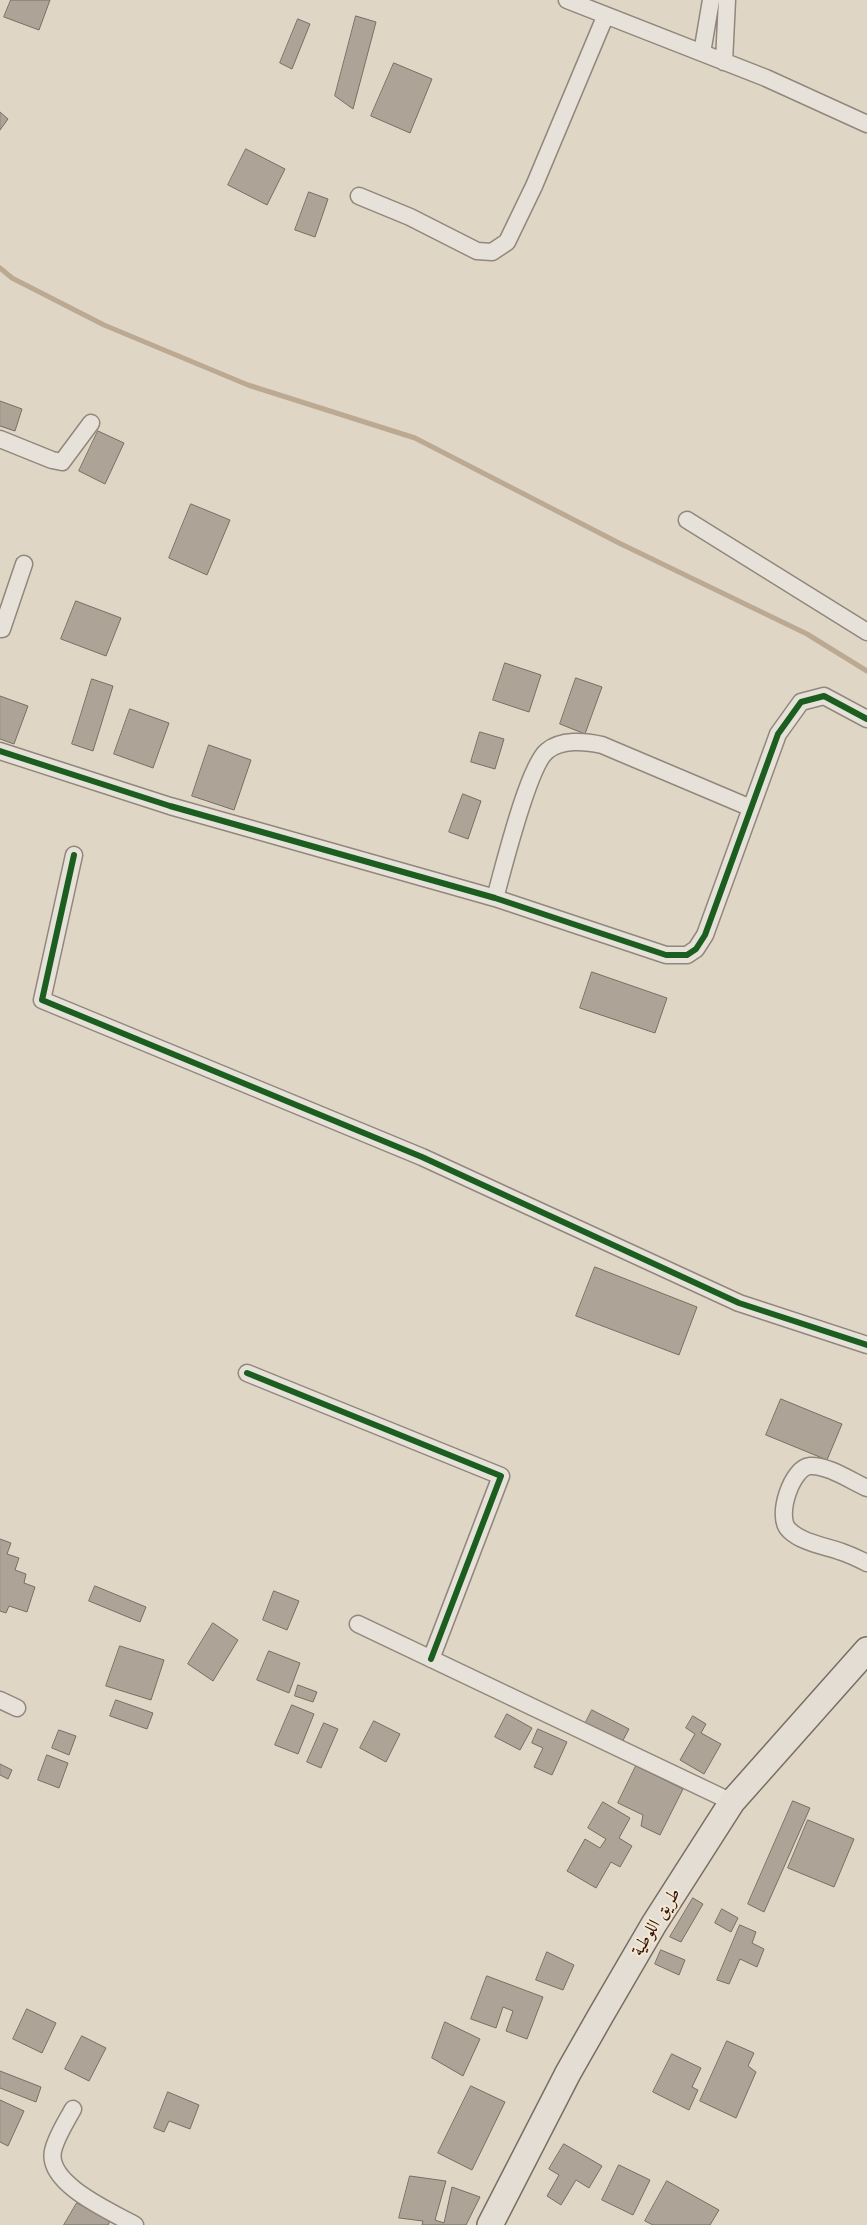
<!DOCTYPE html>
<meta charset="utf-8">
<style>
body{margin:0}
canvas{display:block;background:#e0d6c5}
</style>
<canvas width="867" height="2225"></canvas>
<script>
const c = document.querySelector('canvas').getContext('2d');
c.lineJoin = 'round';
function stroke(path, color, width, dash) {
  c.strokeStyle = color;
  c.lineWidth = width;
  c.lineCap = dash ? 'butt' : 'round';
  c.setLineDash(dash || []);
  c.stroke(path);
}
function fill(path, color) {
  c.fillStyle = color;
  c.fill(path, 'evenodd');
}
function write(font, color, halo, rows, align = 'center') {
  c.font = font + ' "Libre Caslon Text",Amiri,serif';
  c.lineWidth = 4;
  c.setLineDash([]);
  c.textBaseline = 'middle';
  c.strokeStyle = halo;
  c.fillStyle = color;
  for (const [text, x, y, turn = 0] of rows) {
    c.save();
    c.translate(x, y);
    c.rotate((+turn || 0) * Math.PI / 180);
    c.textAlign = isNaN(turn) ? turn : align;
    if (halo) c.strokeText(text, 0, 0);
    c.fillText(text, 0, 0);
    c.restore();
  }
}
stroke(new Path2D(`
 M0,268L12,278L104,325L248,385L415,438L619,543L807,634L867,671`), '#bca991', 5);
const building = new Path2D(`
 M11,0H50L39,30L4,17Z
 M356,16L376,22L353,109L335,96Z
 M298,19L310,24L292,69L280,63Z
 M394,63L432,79L410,133L371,116Z
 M0,112L8,119L0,130Z
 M246,149L285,169L267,205L228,185Z
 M309,192L328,199L315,237L295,230Z
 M0,401L22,409L15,431L0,426Z
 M98,431L124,443L105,484L79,471Z
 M191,504L230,520L207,575L169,558Z
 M76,601L121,618L106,656L61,639Z
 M505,663L541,675L529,712L493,700Z
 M576,678L602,687L585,734L560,724Z
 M92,679L113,686L93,751L72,744Z
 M0,696L28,706L14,744L0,739Z
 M130,709L169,723L153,768L114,754Z
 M480,732L504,739L495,769L471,762Z
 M209,745L251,760L234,810L192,796Z
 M463,794L481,801L468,839L449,832Z
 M592,972L667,998L655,1033L580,1008Z
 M595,1267L697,1307L679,1355L576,1316Z
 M781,1399L842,1424L827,1460L766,1435Z
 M0,1539L11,1543L7,1554L19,1558L15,1570L26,1574L24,1583L35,1587L27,1612L9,1606L6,1613L0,1611Z
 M95,1586L146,1607L140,1622L89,1601Z
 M274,1591L299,1601L287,1630L263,1620Z
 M213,1623L238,1640L213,1681L188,1664Z
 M120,1646L164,1660L151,1700L106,1686Z
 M269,1651L300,1663L289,1693L257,1680Z
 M298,1685L317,1692L313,1702L295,1696Z
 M116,1700L153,1713L147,1729L110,1716Z
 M292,1705L314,1714L298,1754L275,1745Z
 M592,1710L629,1729L621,1744L584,1726Z
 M507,1714L532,1728L520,1750L495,1737Z
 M693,1716L706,1724L701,1733L721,1744L704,1774L680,1760L695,1734L686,1728Z
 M374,1721L400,1734L386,1762L360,1748Z
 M324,1723L338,1729L321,1768L307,1762Z
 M538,1729L567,1742L552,1775L534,1767L543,1748L532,1743Z
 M59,1730L76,1736L69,1755L52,1748Z
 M47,1755L68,1763L59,1788L38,1780Z
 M0,1764L12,1770L8,1779L0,1775Z
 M636,1766L683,1789L660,1835L641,1826L643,1815L618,1803Z
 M793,1801L810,1808L764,1912L748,1904Z
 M603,1802L630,1818L619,1838L632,1846L620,1867L611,1862L596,1888L567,1871L585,1839L600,1848L606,1839L588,1828Z
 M808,1820L854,1839L834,1887L788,1868Z
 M693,1898L703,1904L681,1942L670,1937Z
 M722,1909L738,1918L731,1932L715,1923Z
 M740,1925L756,1932L752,1943L764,1949L757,1967L740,1959L729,1984L717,1980Z
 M661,1950L685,1960L679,1975L655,1964Z
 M547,1952L574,1965L563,1990L536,1980Z
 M487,1976L543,1997L527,2039L506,2031L513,2011L503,2007L496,2028L471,2019Z
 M27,2009L56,2023L42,2053L13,2039Z
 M445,2022L480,2039L463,2076L432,2058Z
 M82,2036L106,2048L89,2081L65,2069Z
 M727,2041L754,2053L748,2066L756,2072L736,2118L700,2101Z
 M672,2054L701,2068L692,2087L698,2090L689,2110L653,2092Z
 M0,2071L41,2087L36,2102L0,2088Z
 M471,2086L505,2102L472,2170L438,2153Z
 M168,2092L199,2105L190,2129L169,2121L164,2132L154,2128Z
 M0,2100L24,2111L8,2146L0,2142Z
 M564,2144L602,2166L589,2188L576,2180L561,2205L547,2196L559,2175L549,2169Z
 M619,2165L650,2180L633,2215L602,2200Z
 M410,2176L446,2181L435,2220L444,2223L452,2187L480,2197L466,2225H422L423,2221L399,2218Z
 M667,2181L719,2210L710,2225H653L645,2221Z
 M77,2203L110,2221L108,2225H64Z`);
fill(building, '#ada397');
stroke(building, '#786e63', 1);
const minor = new Path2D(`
 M567,0L766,78L867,124
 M702,53L711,0
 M724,62L727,0
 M359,196L410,217L477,251L492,252L507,242L534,186L605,17
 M0,439L52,460L62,462L91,423
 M687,520L867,632
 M0,629H2L24,564
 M0,751L170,806L495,898L666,955H687L696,949L705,935L778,734L801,702L824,696L867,719
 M74,855L42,1000L422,1157L739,1303L867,1345
 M495,898C503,870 528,766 547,751C561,739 585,741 602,745L751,808
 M247,1373L501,1476L431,1659
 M867,1488C851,1481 828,1465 810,1466C792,1467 775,1517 789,1530C802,1543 826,1546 842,1552C851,1555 859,1559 867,1563
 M358,1624L732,1802
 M0,1700L17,1708
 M73,2109C66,2122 56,2137 53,2151C46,2184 112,2212 135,2225`);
const primary = new Path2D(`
 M490,2225L568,2073L601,2015L654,1924L732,1802L867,1650`);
stroke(minor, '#91877c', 19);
stroke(primary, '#786e63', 28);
stroke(minor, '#e7e2d9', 16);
stroke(primary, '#e3ddd3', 25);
stroke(new Path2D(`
 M0,751L170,806L495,898L666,955H687L696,949L705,935L778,734L801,702L824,696L867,719
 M74,855L42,1000L422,1157L739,1303L867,1345
 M247,1373L501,1476L431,1659`), '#1b5e20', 6);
write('18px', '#331303', '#f3e6d2', [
 ["طريق اللوطية",656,1922,-58]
]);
</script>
